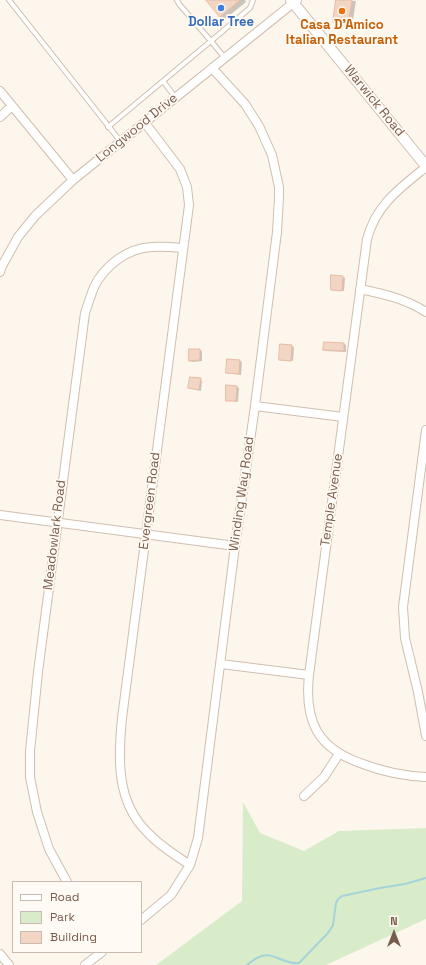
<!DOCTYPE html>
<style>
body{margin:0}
#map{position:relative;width:426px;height:965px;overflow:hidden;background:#fdf6ec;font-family:"Space Grotesk",sans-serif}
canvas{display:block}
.legend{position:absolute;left:12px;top:881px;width:130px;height:72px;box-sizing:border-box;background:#fffaf3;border:1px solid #cabbb1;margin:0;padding:5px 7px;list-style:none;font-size:12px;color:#7a5c4d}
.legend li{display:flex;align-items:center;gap:8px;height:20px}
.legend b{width:20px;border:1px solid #cabbb1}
.north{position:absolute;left:374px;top:913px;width:40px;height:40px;-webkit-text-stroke:3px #fffaf3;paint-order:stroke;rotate:0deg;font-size:11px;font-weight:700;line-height:16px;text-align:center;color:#7a5c4d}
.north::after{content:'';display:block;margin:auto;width:14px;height:18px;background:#7a5c4d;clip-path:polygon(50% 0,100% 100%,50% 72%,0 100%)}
</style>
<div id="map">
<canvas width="426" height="965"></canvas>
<ul class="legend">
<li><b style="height:5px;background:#fff"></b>Road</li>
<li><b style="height:11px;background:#d8ecc9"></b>Park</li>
<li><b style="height:11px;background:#f3d5c3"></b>Building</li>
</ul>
<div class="north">N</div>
</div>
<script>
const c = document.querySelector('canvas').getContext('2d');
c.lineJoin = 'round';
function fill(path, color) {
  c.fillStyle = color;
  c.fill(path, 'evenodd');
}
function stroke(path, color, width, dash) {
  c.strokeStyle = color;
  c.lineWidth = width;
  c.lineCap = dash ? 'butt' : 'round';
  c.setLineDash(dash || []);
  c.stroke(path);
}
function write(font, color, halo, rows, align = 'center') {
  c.font = font + ' "Space Grotesk",sans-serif';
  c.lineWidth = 3.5;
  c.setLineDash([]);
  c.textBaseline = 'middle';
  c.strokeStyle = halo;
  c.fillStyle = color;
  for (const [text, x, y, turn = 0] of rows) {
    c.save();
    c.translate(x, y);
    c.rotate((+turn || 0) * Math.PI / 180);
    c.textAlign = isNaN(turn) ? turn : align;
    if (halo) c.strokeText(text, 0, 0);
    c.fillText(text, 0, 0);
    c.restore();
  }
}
fill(new Path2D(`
 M243,802L260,833L304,851L339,831L426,828V919L326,965H156L242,901Z`), '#d8ecc9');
fill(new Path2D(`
 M207,0H245L246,2L225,19L220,16Z
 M337,0L356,1L352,26L337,24L334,22Z
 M343,277L345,278L344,291L332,290Z
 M325,343L344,344L346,345V352L326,351L324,350Z
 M291,346L294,347L293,361L280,360Z
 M199,350L202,351V361L193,362L190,361Z
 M240,361L242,362L241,375L227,373Z
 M200,379L202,381L201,391L189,388Z
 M237,387L239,388L238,402L227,400Z`), '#0003');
stroke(new Path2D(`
 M247,965C272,943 277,965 299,963L328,933L333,925L336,903L338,899L342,896L380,888L405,884L426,878`), '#a5d3da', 2);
const building = new Path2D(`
 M206,0H240L220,17Z
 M336,0H352L348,25L333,22Z
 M331,275L343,276L342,291L331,290Z
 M324,342L344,343V351L323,350Z
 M280,344L292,345L291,361L279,360Z
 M189,349H200V360L189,361Z
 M227,359L240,360L239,374L226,373Z
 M190,377L201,378L199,390L188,388Z
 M226,385L237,386L236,401H226Z`);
fill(building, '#f3d5c3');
stroke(building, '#e6bba3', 1);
const service = new Path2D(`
 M9,0L121,142
 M224,57L211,41L250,8L253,0
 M175,97L163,81L211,41L179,4L177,0
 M108,127L163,81`);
const minor = new Path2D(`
 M0,91L73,180
 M0,117L12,106
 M145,123L180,169L187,187L189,205L122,718C118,759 116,802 148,833C160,846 175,855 190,865
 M426,167C400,188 376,205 367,239L309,675C304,722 318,749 363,764C384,772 404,776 426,777
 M0,272L2,266L18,237L35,216L73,180L297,0
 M360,289C384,294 406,299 426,312
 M255,406L343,417
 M426,430L403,607L405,638L418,692L426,736
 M0,515L235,546
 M221,664L309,675
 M304,796L324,777L339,754
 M67,882L49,849L37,812L30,777V751L38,672L85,313C88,304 91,295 94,287C105,265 128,248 152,247C162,246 173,247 183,248
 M141,920L171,895L190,865L198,838L235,546L255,406L277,232L279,197V187L272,155L259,126L245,104L212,68
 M0,954L9,965
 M85,965L102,952`);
const tertiary = new Path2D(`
 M291,0L426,166`);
stroke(service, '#d1beb0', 6);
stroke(minor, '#d1beb0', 10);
stroke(tertiary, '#d1beb0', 12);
stroke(service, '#fff', 4);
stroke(minor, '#fff', 8);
stroke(tertiary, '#fff', 10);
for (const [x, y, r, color] of [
 [221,8,4,"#3f7fe0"],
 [342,11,4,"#e8710a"]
]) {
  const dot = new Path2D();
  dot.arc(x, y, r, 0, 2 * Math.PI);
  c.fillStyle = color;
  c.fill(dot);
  stroke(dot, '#fffaf3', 1.5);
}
write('bold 13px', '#366cbe', '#fffaf3', [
 ["Dollar Tree",221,22]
]);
write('bold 13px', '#c56008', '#fffaf3', [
 ["Casa D'Amico",342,25],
 ["Italian Restaurant",342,40]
]);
write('13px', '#7a5c4d', '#fffaf3', [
 ["Warwick Road",374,101,51],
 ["Longwood Drive",137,128,-39],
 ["Winding Way Road",242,494,-82],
 ["Temple Avenue",332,500,-82],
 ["Evergreen Road",150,501,-83],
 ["Meadowlark Road",55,535,-83]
]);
</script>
